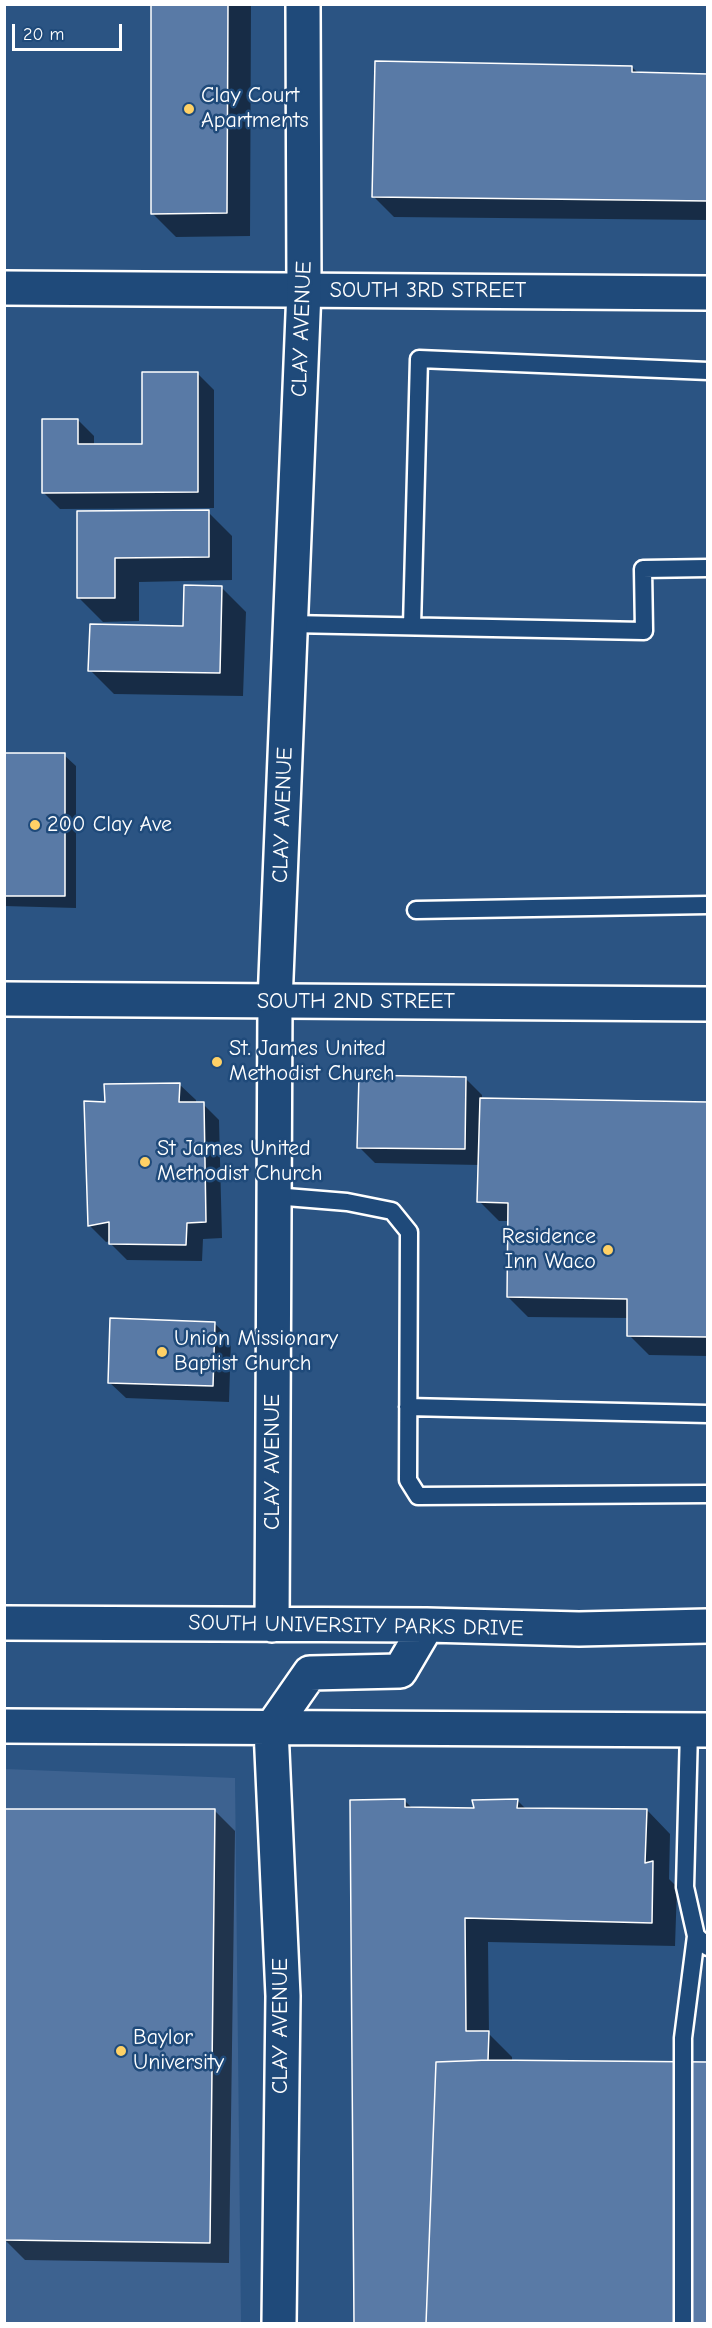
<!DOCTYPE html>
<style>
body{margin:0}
#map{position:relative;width:712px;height:2328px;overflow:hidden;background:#2b5483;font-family:"Comic Neue",sans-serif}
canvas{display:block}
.frame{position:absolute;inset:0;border:6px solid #fff;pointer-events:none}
.scale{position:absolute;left:12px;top:24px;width:110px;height:27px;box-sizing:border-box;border:3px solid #fff;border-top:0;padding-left:8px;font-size:18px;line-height:21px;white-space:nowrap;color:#fff;-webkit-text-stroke:4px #1f4a7a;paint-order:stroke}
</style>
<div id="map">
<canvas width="712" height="2328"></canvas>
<div class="frame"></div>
<div class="scale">20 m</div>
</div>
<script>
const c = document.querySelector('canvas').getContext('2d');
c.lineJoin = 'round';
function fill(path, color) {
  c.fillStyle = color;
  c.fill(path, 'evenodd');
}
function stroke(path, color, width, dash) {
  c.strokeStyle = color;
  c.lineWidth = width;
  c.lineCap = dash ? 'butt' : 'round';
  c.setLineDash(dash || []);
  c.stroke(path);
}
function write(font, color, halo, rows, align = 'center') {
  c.font = font + ' "Comic Neue",sans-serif';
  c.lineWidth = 5;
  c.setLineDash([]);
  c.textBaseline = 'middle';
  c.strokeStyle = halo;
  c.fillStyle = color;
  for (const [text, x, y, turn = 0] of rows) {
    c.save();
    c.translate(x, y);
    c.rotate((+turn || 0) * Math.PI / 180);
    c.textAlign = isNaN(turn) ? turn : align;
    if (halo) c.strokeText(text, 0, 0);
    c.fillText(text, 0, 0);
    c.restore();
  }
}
fill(new Path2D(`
 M5,1769L235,1778L241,2323L5,2324Z`), '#3d6290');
fill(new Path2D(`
 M153,4L251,5L250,236L176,237L152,213Z
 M632,67L639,74L708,75V220L394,217L374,197Z
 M198,374L214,390V508L60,509L43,492L78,420L94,436V445H143Z
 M208,512L232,536V580L139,582V621L103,622L79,598V513Z
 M222,588L246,612L243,696L114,694L90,670L185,627Z
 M4,755H64L76,766V908L4,906Z
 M466,1079L482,1095V1100L708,1104V1356L649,1355L629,1335V1318L528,1317L508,1297L510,1221H499L479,1201L480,1165L375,1163L359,1147Z
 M179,1084L196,1100V1104H203L219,1120L222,1238L203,1239L202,1261L127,1260L110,1243V1241L106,1242L89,1225L107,1104Z
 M214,1323L231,1339L229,1402L126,1398L109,1382Z
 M517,1800L526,1809L647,1810L670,1834L669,1879L677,1887L675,1946L488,1942L489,2034L512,2057V2062L356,2324L405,1801L413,1809L476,1810Z
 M215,1811L235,1831L229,2263L25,2260L5,2240Z`), '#0007');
const building = new Path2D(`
 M151,4H228L227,213L151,214Z
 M375,61L632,66V72L708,74V201L372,197Z
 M142,372H198V492L42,493V419H78V444H142Z
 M209,510V557L115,558V598H77V511Z
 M184,585L222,586L220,673L88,671L90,624L183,626Z
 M4,753H65V896H4Z
 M359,1075L466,1077L465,1149L357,1148Z
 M180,1083L179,1102H204L206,1222L187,1223L186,1245L109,1244V1222L88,1226L84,1101L105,1102L104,1084Z
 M480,1098L708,1102V1337L627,1336V1299L507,1297L508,1203L477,1202Z
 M110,1318L215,1322L213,1386L108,1383Z
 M405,1799V1807L474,1808L472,1800L518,1799L517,1808L647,1809L645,1863L653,1861L652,1923L465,1918L466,2031H489L488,2060L436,2062L426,2324H354L350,1800Z
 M4,1809H215L210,2243L4,2240Z
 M488,2060L708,2062V2324H426L436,2062Z`);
fill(building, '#597aa6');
stroke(building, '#fff', 1.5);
const lane = new Path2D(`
 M290,624L644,631L643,569L708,568
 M412,626L419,359L708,371
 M416,910L708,905
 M274,1196L347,1202L392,1211L409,1232L408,1480L418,1496L708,1494
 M408,1407L708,1414
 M689,1730L685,1887L696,1936L708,1947
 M683,2324V2038L696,1936`);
const street = new Path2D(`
 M4,288L708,293
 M4,999L708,1004`);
const secondary = new Path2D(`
 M4,1623L427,1625L579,1629L708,1626
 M272,1625L275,1002L304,290L303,4
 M4,1726L708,1730
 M271,1729L283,1996L279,2324
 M271,1729L310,1673L400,1671L427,1625`);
stroke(lane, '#fff', 21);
stroke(street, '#fff', 38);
stroke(secondary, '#fff', 38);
stroke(lane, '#1f4a7a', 16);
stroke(street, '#1f4a7a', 33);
stroke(secondary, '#1f4a7a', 33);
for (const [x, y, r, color] of [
 [189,109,6,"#ffd166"],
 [35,825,6,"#ffd166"],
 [217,1062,6,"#ffd166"],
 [145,1162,6,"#ffd166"],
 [608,1250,6,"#ffd166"],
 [162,1352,6,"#ffd166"],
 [121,2051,6,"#ffd166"]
]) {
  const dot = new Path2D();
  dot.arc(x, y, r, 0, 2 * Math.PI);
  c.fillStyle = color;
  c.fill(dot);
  stroke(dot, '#1f4a7a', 2);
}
write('22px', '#fff', '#1f4a7a', [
 ["Clay Court",201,96],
 ["Apartments",201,121],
 ["200 Clay Ave",47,825],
 ["St. James United",229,1049],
 ["Methodist Church",229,1074],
 ["St James United",157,1149],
 ["Methodist Church",157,1174],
 ["Residence",596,1237,"right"],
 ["Inn Waco",596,1262,"right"],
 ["Union Missionary",174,1339],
 ["Baptist Church",174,1364],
 ["Baylor",133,2038],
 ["University",133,2063]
], 'left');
write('22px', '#fff', '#1f4a7a', [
 ["SOUTH 3RD STREET",428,291],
 ["CLAY AVENUE",302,329,-88],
 ["CLAY AVENUE",283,815,-88],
 ["SOUTH 2ND STREET",356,1002],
 ["CLAY AVENUE",273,1462,-90],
 ["SOUTH UNIVERSITY PARKS DRIVE",356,1626,1],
 ["CLAY AVENUE",281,2026,-90]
]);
</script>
